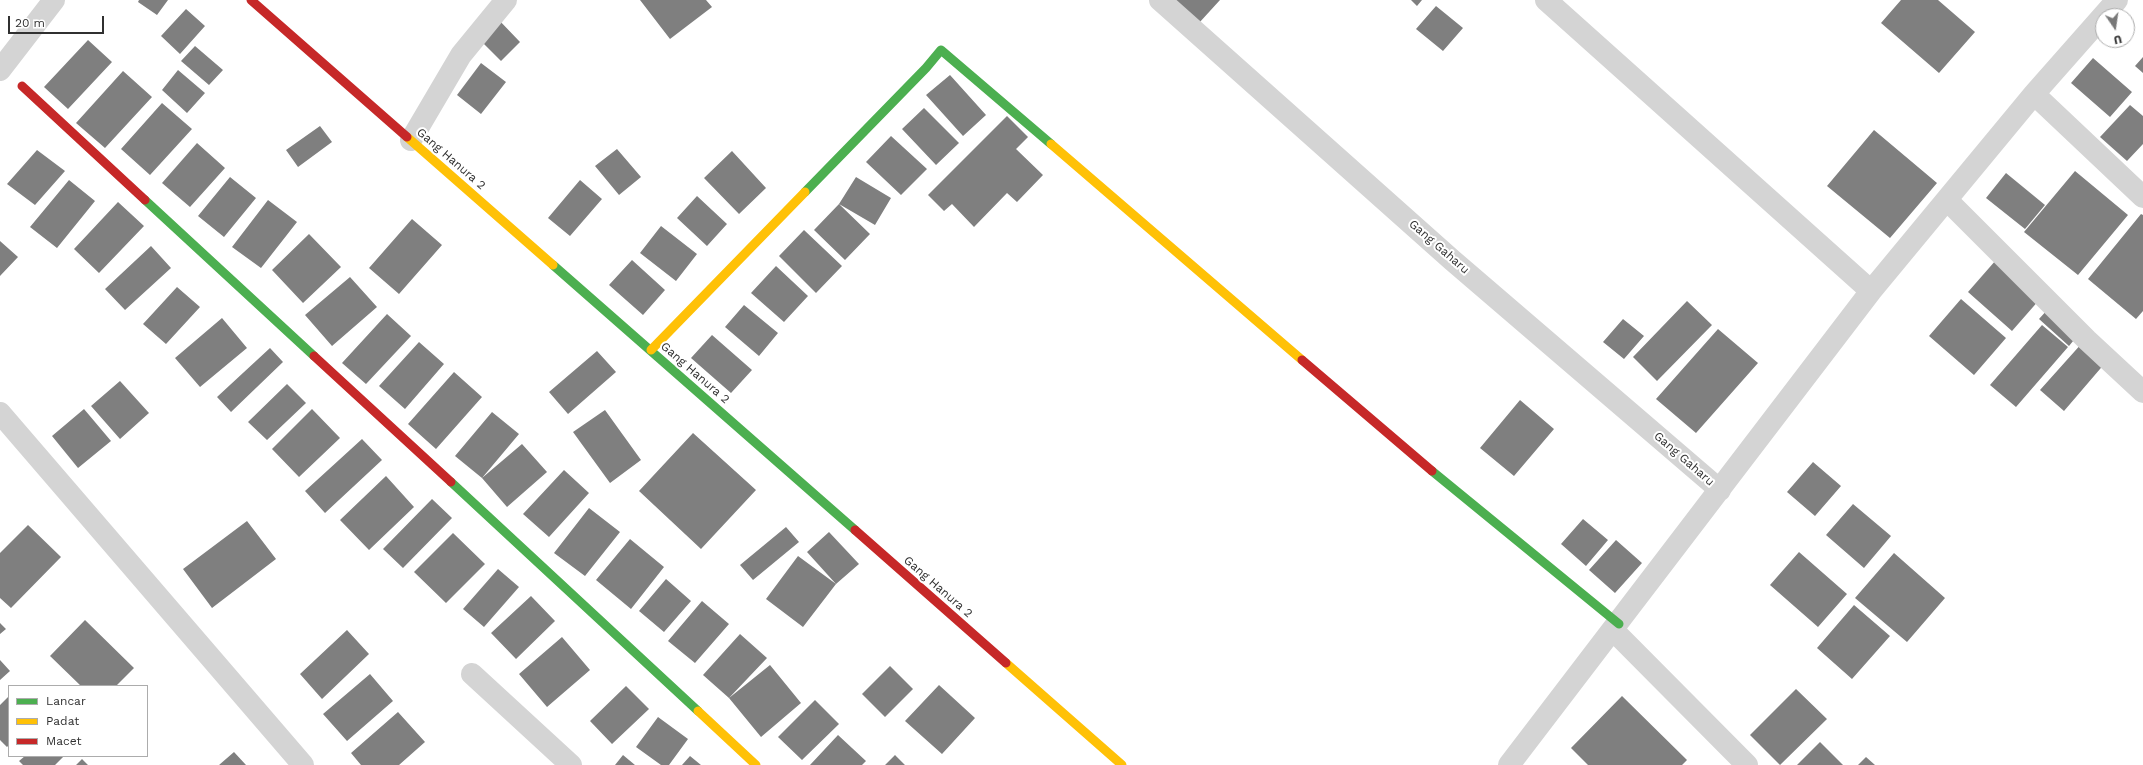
<!DOCTYPE html>
<style>
body{margin:0}
#map{position:relative;width:2143px;height:765px;overflow:hidden;background:#fff;font-family:"Work Sans",sans-serif}
canvas{display:block}
.legend{position:absolute;left:8px;top:685px;width:140px;height:72px;box-sizing:border-box;background:#fff;border:1px solid #acacac;margin:0;padding:5px 7px;list-style:none;font-size:12px;color:#303030}
.legend li{display:flex;align-items:center;gap:8px;height:20px}
.legend b{width:20px;border:1px solid #acacac}
.north{position:absolute;left:2095px;top:8px;width:40px;height:40px;box-sizing:border-box;background:#fff;border:1px solid #acacac;border-radius:50%;rotate:167deg;font-size:11px;font-weight:700;line-height:16px;text-align:center;color:#303030}
.north::after{content:'';display:block;margin:auto;width:14px;height:18px;background:#787878;clip-path:polygon(50% 0,100% 100%,50% 72%,0 100%)}
.scale{position:absolute;left:8px;top:16px;width:96px;height:18px;box-sizing:border-box;border:2px solid #303030;border-top:0;padding-left:5px;font-size:12px;line-height:14px;white-space:nowrap;color:#303030;-webkit-text-stroke:3px #fff;paint-order:stroke}
</style>
<div id="map">
<canvas width="2143" height="765"></canvas>
<ul class="legend">
<li><b style="height:5px;background:#4caf50"></b>Lancar</li>
<li><b style="height:5px;background:#ffc107"></b>Padat</li>
<li><b style="height:5px;background:#c62828"></b>Macet</li>
</ul>
<div class="north">U</div>
<div class="scale">20 m</div>
</div>
<script>
const c = document.querySelector('canvas').getContext('2d');
c.lineJoin = 'round';
function fill(path, color) {
  c.fillStyle = color;
  c.fill(path, 'evenodd');
}
function stroke(path, color, width, dash) {
  c.strokeStyle = color;
  c.lineWidth = width;
  c.lineCap = dash ? 'butt' : 'round';
  c.setLineDash(dash || []);
  c.stroke(path);
}
function write(font, color, halo, rows, align = 'center') {
  c.font = font + ' "Work Sans",sans-serif';
  c.lineWidth = 4;
  c.setLineDash([]);
  c.textBaseline = 'middle';
  c.strokeStyle = halo;
  c.fillStyle = color;
  for (const [text, x, y, turn = 0] of rows) {
    c.save();
    c.translate(x, y);
    c.rotate((+turn || 0) * Math.PI / 180);
    c.textAlign = isNaN(turn) ? turn : align;
    if (halo) c.strokeText(text, 0, 0);
    c.fillText(text, 0, 0);
    c.restore();
  }
}
fill(new Path2D(`
 M139,0H168L157,15L138,2Z
 M640,0H706L712,7L670,39Z
 M1173,0H1220L1199,23Z
 M1411,0H1422L1417,6Z
 M1901,0H1938L1975,32L1939,73L1881,23Z
 M1436,6L1463,28L1443,51L1416,29Z
 M186,9L205,26L180,54L161,36Z
 M497,18L520,42L501,61L478,38Z
 M88,40L112,62L68,109L44,87Z
 M195,46L223,70L209,85L181,61Z
 M2143,57V73L2135,66Z
 M2093,58L2132,92L2110,117L2071,83Z
 M481,63L506,82L481,114L457,95Z
 M178,70L205,93L187,113L162,90Z
 M123,71L152,97L105,148L76,123Z
 M950,75L986,115L963,136L926,95Z
 M162,103L192,129L150,175L121,149Z
 M2130,105L2143,116V144L2127,161L2100,137Z
 M924,108L959,143L936,165L902,129Z
 M1007,116L1028,137L1016,149L1043,175L1017,202L1007,193L974,227L952,204L944,211L928,195Z
 M320,126L332,142L298,167L286,150Z
 M1874,130L1937,183L1890,238L1827,186Z
 M891,136L927,169L901,195L866,162Z
 M197,143L225,168L190,207L162,183Z
 M617,149L641,177L619,195L595,166Z
 M37,150L65,171L35,205L7,184Z
 M732,151L766,188L739,214L704,178Z
 M2075,171L2128,215L2078,275L2024,232Z
 M2006,173L2045,205L2025,229L1986,198Z
 M230,177L256,198L224,237L198,216Z
 M856,177L891,198L875,225L839,204L870,234L845,260L814,230L839,204Z
 M69,180L95,201L57,248L30,227Z
 M580,180L602,199L570,236L548,218Z
 M697,196L727,224L707,246L677,218Z
 M268,200L297,222L261,268L232,247Z
 M118,202L144,226L99,273L74,249Z
 M2141,214L2143,215V311L2136,319L2088,279Z
 M412,219L442,245L399,294L369,268Z
 M661,226L697,254L676,281L640,253Z
 M804,230L842,266L816,293L779,256Z
 M309,234L341,267L303,303L272,270Z
 M0,241L18,257L0,276Z
 M151,246L171,268L125,310L105,289Z
 M632,260L665,290L643,315L609,285Z
 M1996,260L2040,299L2012,331L1968,292Z
 M776,266L808,296L784,322L751,293Z
 M350,277L377,307L332,346L305,315Z
 M177,287L200,307L166,344L143,324Z
 M1961,299L2006,338L1974,375L1929,336Z
 M1687,301L1712,325L1657,381L1633,357Z
 M744,305L778,333L759,356L725,327Z
 M2048,309L2078,335L2069,346L2039,319Z
 M387,314L411,336L366,384L342,363Z
 M222,318L247,348L200,387L175,358Z
 M1623,319L1644,336L1624,359L1603,342Z
 M2042,325L2068,347L2016,407L1990,385Z
 M1718,329L1758,363L1696,433L1656,399Z
 M712,335L752,370L731,393L691,358Z
 M419,342L444,364L405,409L379,386Z
 M2083,342L2106,362L2064,411L2040,390Z
 M270,348L283,362L231,412L217,397Z
 M597,351L616,372L568,414L549,392Z
 M454,372L482,397L436,449L408,424Z
 M120,381L149,413L120,439L91,406Z
 M287,384L306,403L267,440L248,422Z
 M1520,400L1554,429L1514,476L1480,448Z
 M84,409L111,441L78,468L52,436Z
 M312,409L340,438L299,477L272,449Z
 M605,410L641,460L610,483L573,432Z
 M492,412L519,434L482,478L522,444L547,472L507,507L482,478L455,456Z
 M693,433L756,490L701,549L639,491Z
 M362,439L382,460L325,513L305,491Z
 M1813,462L1841,486L1815,516L1787,492Z
 M564,470L589,493L549,537L523,514Z
 M386,476L414,507L369,550L340,520Z
 M432,499L452,518L403,568L383,549Z
 M1853,504L1891,536L1864,568L1826,535Z
 M589,508L620,532L585,576L554,553Z
 M1583,519L1608,540L1586,566L1561,544Z
 M247,521L276,559L212,608L183,569Z
 M28,525L61,557L11,608L0,598V553Z
 M786,527L799,542L753,580L740,565Z
 M829,532L859,564L836,584L807,552Z
 M453,533L485,564L446,603L414,572Z
 M630,539L664,567L631,609L596,580Z
 M1616,540L1642,563L1615,593L1589,570Z
 M1799,552L1847,594L1818,627L1770,585Z
 M1894,553L1945,598L1907,642L1855,598Z
 M798,556L836,584L803,627L766,599Z
 M498,569L519,587L484,627L463,609Z
 M666,579L691,601L664,632L639,611Z
 M531,596L555,621L516,659L491,633Z
 M702,601L729,624L695,663L668,641Z
 M1854,605L1890,636L1852,679L1817,648Z
 M85,620L134,668L116,686H81L50,656Z
 M0,623L6,629L0,634Z
 M347,630L369,654L322,699L300,674Z
 M740,634L767,658L729,698L703,675Z
 M562,637L590,670L547,707L519,674Z
 M0,660L10,671L0,680Z
 M770,665L801,703L761,737L729,698Z
 M890,666L913,689L885,717L862,694Z
 M370,674L393,701L347,741L323,714Z
 M939,685L975,718L942,754L905,721Z
 M626,686L649,709L612,744L590,721Z
 M1796,689L1827,719L1780,765L1750,735Z
 M9,696V745L7,747L0,740V705Z
 M1622,696L1687,760L1682,765H1588L1571,748Z
 M815,700L839,724L802,760L778,737Z
 M398,712L425,742L399,765H361L351,753Z
 M658,717L688,739L669,765H661L636,747Z
 M838,735L866,761L862,765H810Z
 M1820,742L1843,765H1797Z
 M234,752L246,765H219Z
 M623,755L635,765H615Z
 M895,755L905,765H885Z
 M25,756H64L55,765H23L19,761Z
 M690,756L701,765H682Z
 M1866,757L1875,765H1858Z
 M82,759L88,765H76Z`), '#7f7f7f');
stroke(new Path2D(`
 M1160,0L1452,260L1720,490
 M1546,0L1871,291
 M0,70L54,0
 M2034,94L2143,197
 M411,140L461,55L506,0
 M1947,200L2087,340L2143,392
 M0,413L303,765
 M1613,630L1747,765
 M472,674L571,765
 M1509,765L1871,291L2034,94L2117,0`), '#d4d4d4', 22);
stroke(new Path2D(`
 M805,192L926,68L941,50L1051,144
 M145,200L314,356
 M553,265L855,530
 M1432,471L1619,624
 M451,482L698,711`), '#4caf50', 9);
stroke(new Path2D(`
 M407,137L553,265
 M1051,144L1302,360
 M651,350L805,192
 M1006,663L1122,765
 M698,711L756,765`), '#ffc107', 9);
stroke(new Path2D(`
 M251,0L407,137
 M22,86L145,200
 M314,356L451,482
 M1302,360L1432,471
 M855,530L1006,663`), '#c62828', 9);
write('12px', '#303030', '#fff', [
 ["Gang Hanura 2",451,159,41],
 ["Gang Gaharu",1439,247,41],
 ["Gang Hanura 2",695,373,41],
 ["Gang Gaharu",1684,459,41],
 ["Gang Hanura 2",938,587,41]
]);
</script>
